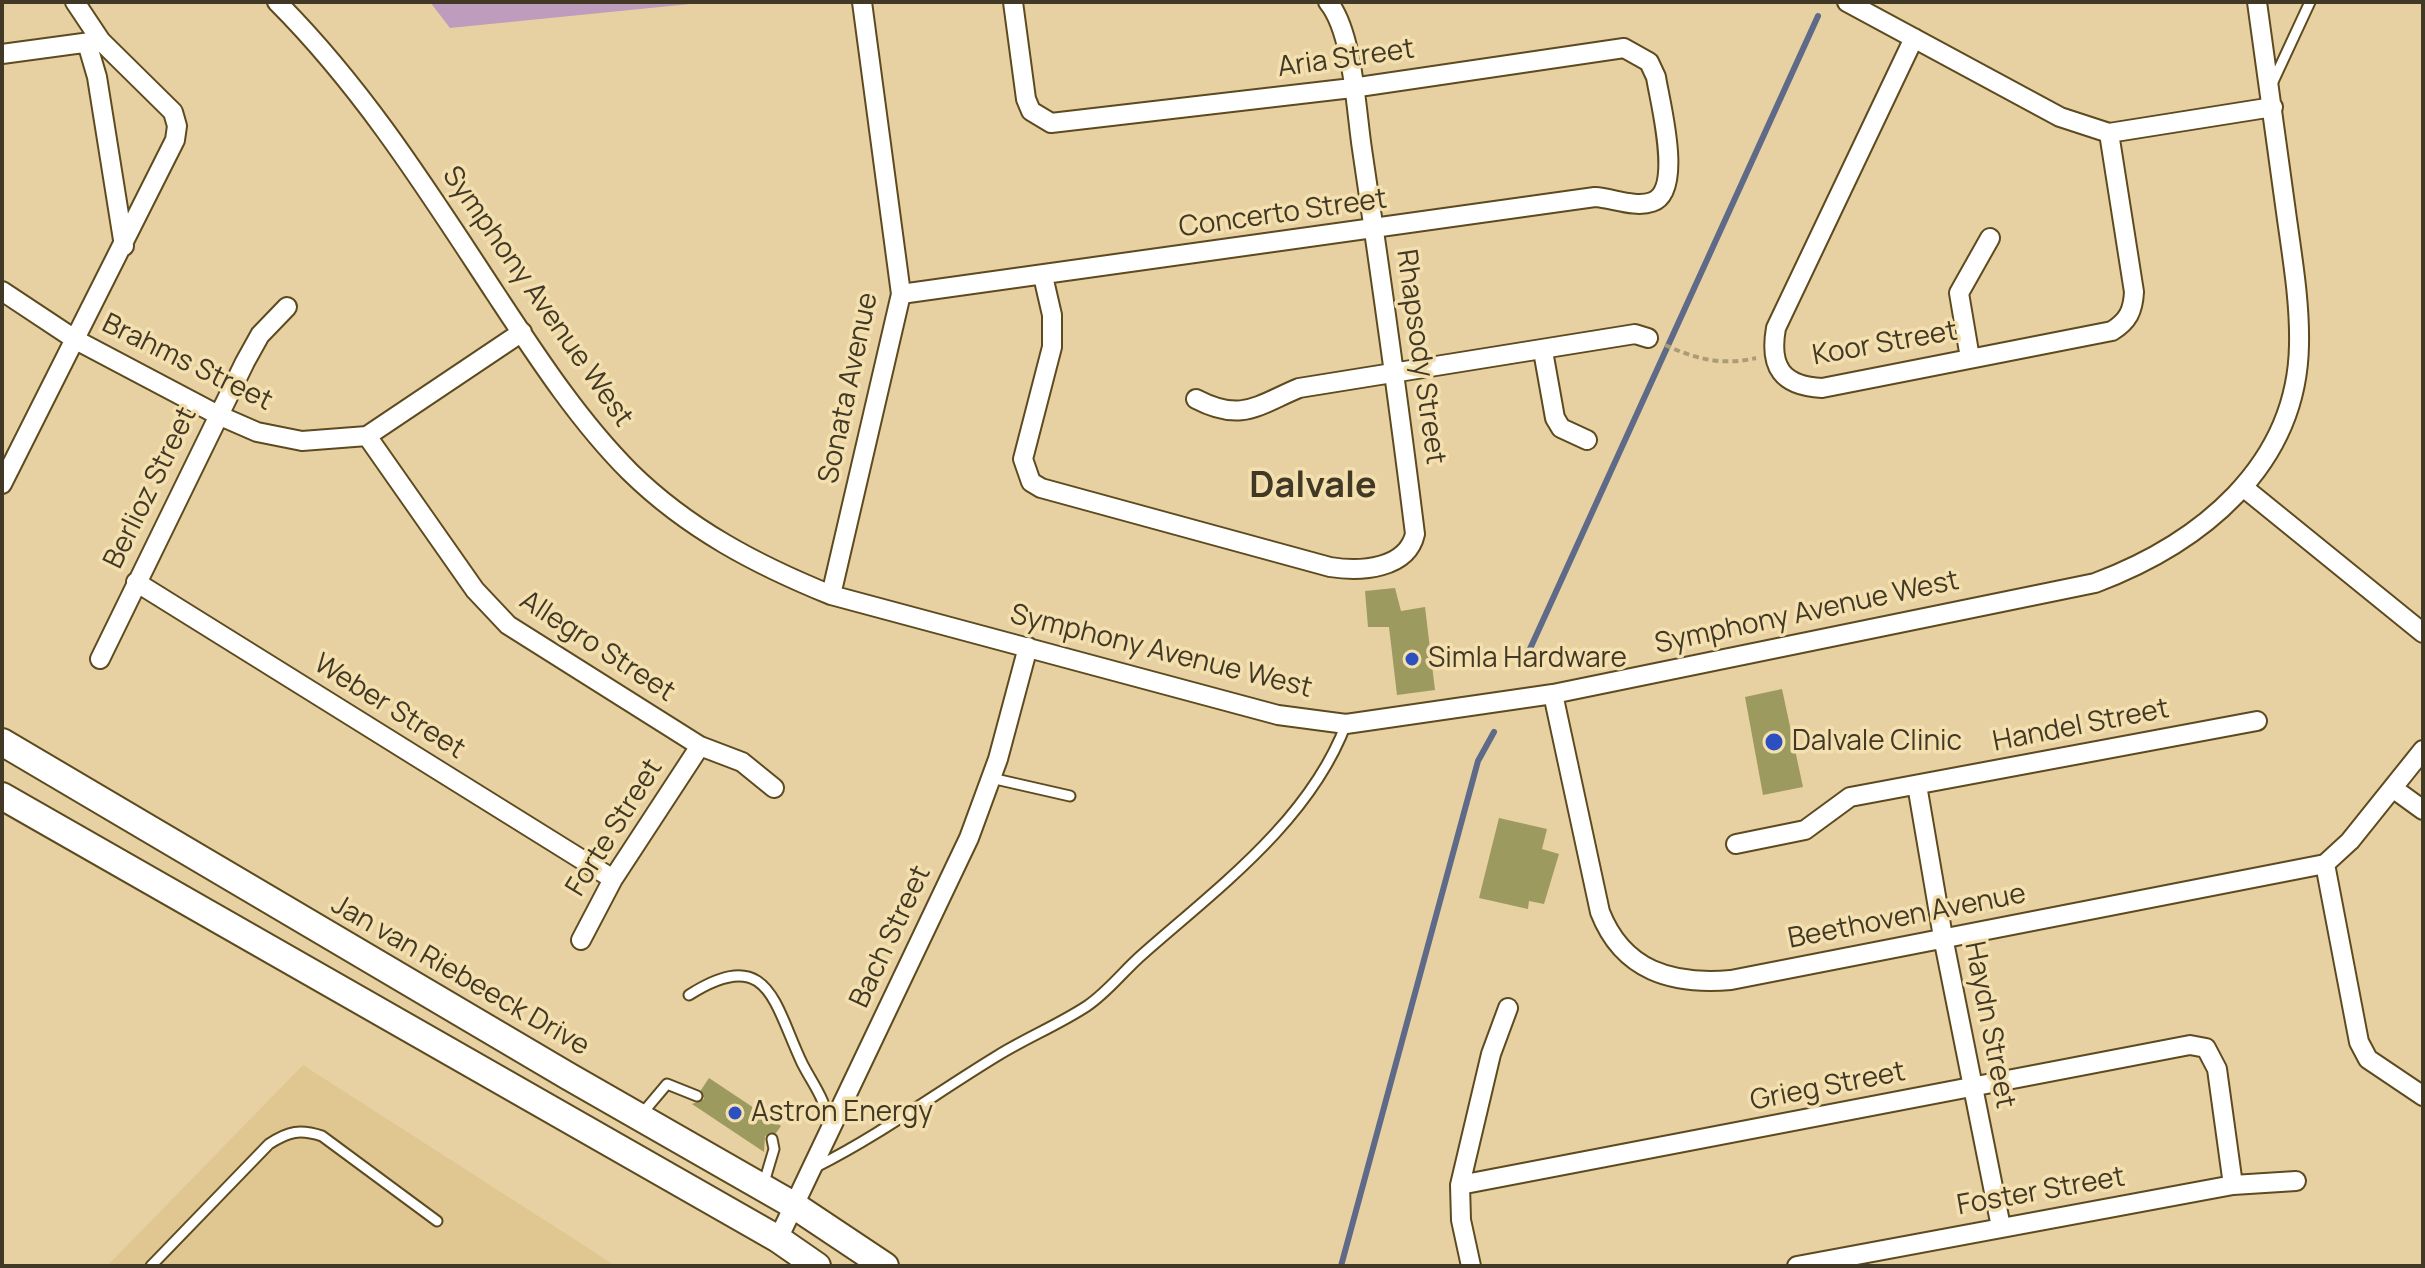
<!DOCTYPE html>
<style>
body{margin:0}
#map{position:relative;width:2425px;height:1268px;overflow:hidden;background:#e7d1a2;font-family:Manrope,sans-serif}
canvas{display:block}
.frame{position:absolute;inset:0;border:4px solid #413926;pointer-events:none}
</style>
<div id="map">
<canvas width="2425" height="1268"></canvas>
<div class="frame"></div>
</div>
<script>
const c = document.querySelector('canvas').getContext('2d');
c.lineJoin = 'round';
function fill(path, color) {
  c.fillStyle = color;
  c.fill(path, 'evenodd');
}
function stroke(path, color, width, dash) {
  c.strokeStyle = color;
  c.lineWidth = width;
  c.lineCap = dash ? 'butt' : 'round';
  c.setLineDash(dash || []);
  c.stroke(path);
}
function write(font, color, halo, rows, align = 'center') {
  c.font = font + ' Manrope,sans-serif';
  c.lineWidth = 7;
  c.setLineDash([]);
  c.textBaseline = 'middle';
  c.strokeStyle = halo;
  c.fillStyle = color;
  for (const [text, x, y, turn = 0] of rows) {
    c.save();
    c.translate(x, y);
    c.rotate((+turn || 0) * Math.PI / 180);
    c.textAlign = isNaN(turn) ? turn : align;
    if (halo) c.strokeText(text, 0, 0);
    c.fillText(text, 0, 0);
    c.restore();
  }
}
fill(new Path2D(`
 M303,1065L616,1266H107Z`), '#e0c792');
fill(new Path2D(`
 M430,2H710L450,28Z`), '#be9cbe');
stroke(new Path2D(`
 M1529,651L1818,16
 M1341,1266L1478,761L1494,732`), '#5e6a88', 6);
fill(new Path2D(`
 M1395,588L1401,611L1425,607L1435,690L1397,695L1389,627H1368L1365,591Z
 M1782,689L1803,787L1763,795L1745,697Z
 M1499,818L1547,829L1542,849L1559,854L1544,904L1529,901L1528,909L1479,898Z
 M709,1078L781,1126L776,1133L765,1136L764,1152L692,1104L704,1099L701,1090Z`), '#9c9a5e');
const service = new Path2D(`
 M2271,86L2310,2
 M991,778L1070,796
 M689,995C769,944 774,1004 802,1063C813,1085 827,1100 828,1126
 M640,1116L667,1084L697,1096
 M816,1167C880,1135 936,1093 997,1056C1026,1038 1058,1025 1087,1006C1109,991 1124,970 1144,953C1219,887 1310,820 1346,724
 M763,1186L774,1149L772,1139
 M151,1266L269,1144C289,1131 300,1129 322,1136L437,1221`);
const minor = new Path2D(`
 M277,2C364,89 428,191 495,293C536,355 578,420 630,472C688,529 757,565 831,595L1278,715L1346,724L1553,694L2095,583C2199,544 2297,467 2299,345C2300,301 2292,256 2286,212C2277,142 2267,72 2257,2
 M1847,2L2060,117L2109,133L2273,107
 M1914,38L1776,328C1769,367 1782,386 1822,388L2112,331C2128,321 2133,311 2134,292L2109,133
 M87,43L97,77L124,246
 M2,54L98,41
 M1043,276L1052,315V347L1023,459L1031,482L1041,488L1330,567C1361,572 1407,569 1415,534C1399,405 1381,277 1362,149C1356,110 1353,32 1328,2
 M2,291L76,340L218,415L257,432L302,441L367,436L522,332
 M901,294L1595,197C1612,198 1635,208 1652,202C1684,191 1660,103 1656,77L1649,62L1624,48L1352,88L1051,123L1031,111L1026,99L1013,2
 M1543,351L1555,418L1561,428L1587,440
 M1970,358L1959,293L1990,238
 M1196,399C1242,423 1258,405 1299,388L1635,334L1648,338
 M367,436L475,590L508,625L700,746L742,762L774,788
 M2,484L175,140L177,126L173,112L101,41L75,2
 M2243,487L2423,633
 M136,582L613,879
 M831,595L901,294L862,2
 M100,659L245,362L260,335L287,307
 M1553,694L1600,912C1623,971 1672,985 1731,980L2325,864L2350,841L2423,750
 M1917,785L1943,937L2001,1227
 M2394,789L2423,810
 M1736,844L1805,830L1850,797L2257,721
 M2325,864L2359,1042L2368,1059L2423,1096
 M581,940L613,879L700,746
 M1460,1185L2190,1045L2206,1048L2217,1069L2233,1185
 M778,1239L969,838L998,759L1028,647
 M1471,1266L1461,1220L1460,1185L1491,1054L1508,1008
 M1797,1266L2233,1185L2296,1181`);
const secondary = new Path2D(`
 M2,742L568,1076L795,1206L885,1266
 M2,796L778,1239L817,1266`);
stroke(service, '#5d4a1e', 13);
stroke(minor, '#5d4a1e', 22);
stroke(secondary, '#5d4a1e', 30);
stroke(new Path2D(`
 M1665,345C1696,359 1722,366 1756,358`), '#ac9b76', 4, [6, 4]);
stroke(service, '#fff', 9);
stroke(minor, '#fff', 18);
stroke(secondary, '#fff', 26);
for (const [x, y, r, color] of [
 [1412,659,8,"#2d50c0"],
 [1774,742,10,"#2d50c0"],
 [735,1113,8,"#2d50c0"]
]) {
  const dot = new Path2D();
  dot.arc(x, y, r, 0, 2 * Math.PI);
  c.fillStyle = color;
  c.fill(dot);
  stroke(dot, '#f4dfaf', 3);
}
write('28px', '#413926', '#f4dfaf', [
 ["Aria Street",1346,59,-8],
 ["Concerto Street",1283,214,-8],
 ["Symphony Avenue West",537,297,55],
 ["Koor Street",1885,344,-10],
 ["Rhapsody Street",1420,357,82],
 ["Brahms Street",187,363,26],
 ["Sonata Avenue",849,388,-78],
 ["Berlioz Street",151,488,-64],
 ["Symphony Avenue West",1807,613,-12],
 ["Allegro Street",597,647,33],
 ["Symphony Avenue West",1161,652,14],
 ["Weber Street",389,707,32],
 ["Handel Street",2081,726,-11],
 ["Forte Street",615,828,-58],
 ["Beethoven Avenue",1907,917,-11],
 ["Bach Street",891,937,-65],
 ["Jan van Riebeeck Drive",460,976,30],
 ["Haydn Street",1989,1025,79],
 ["Grieg Street",1828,1087,-11],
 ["Foster Street",2041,1192,-10]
]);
write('28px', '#413926', '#f4dfaf', [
 ["Simla Hardware",1428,659],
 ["Dalvale Clinic",1792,742],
 ["Astron Energy",751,1113]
], 'left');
write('bold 36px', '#413926', '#f4dfaf', [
 ["Dalvale",1313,487]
]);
</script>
